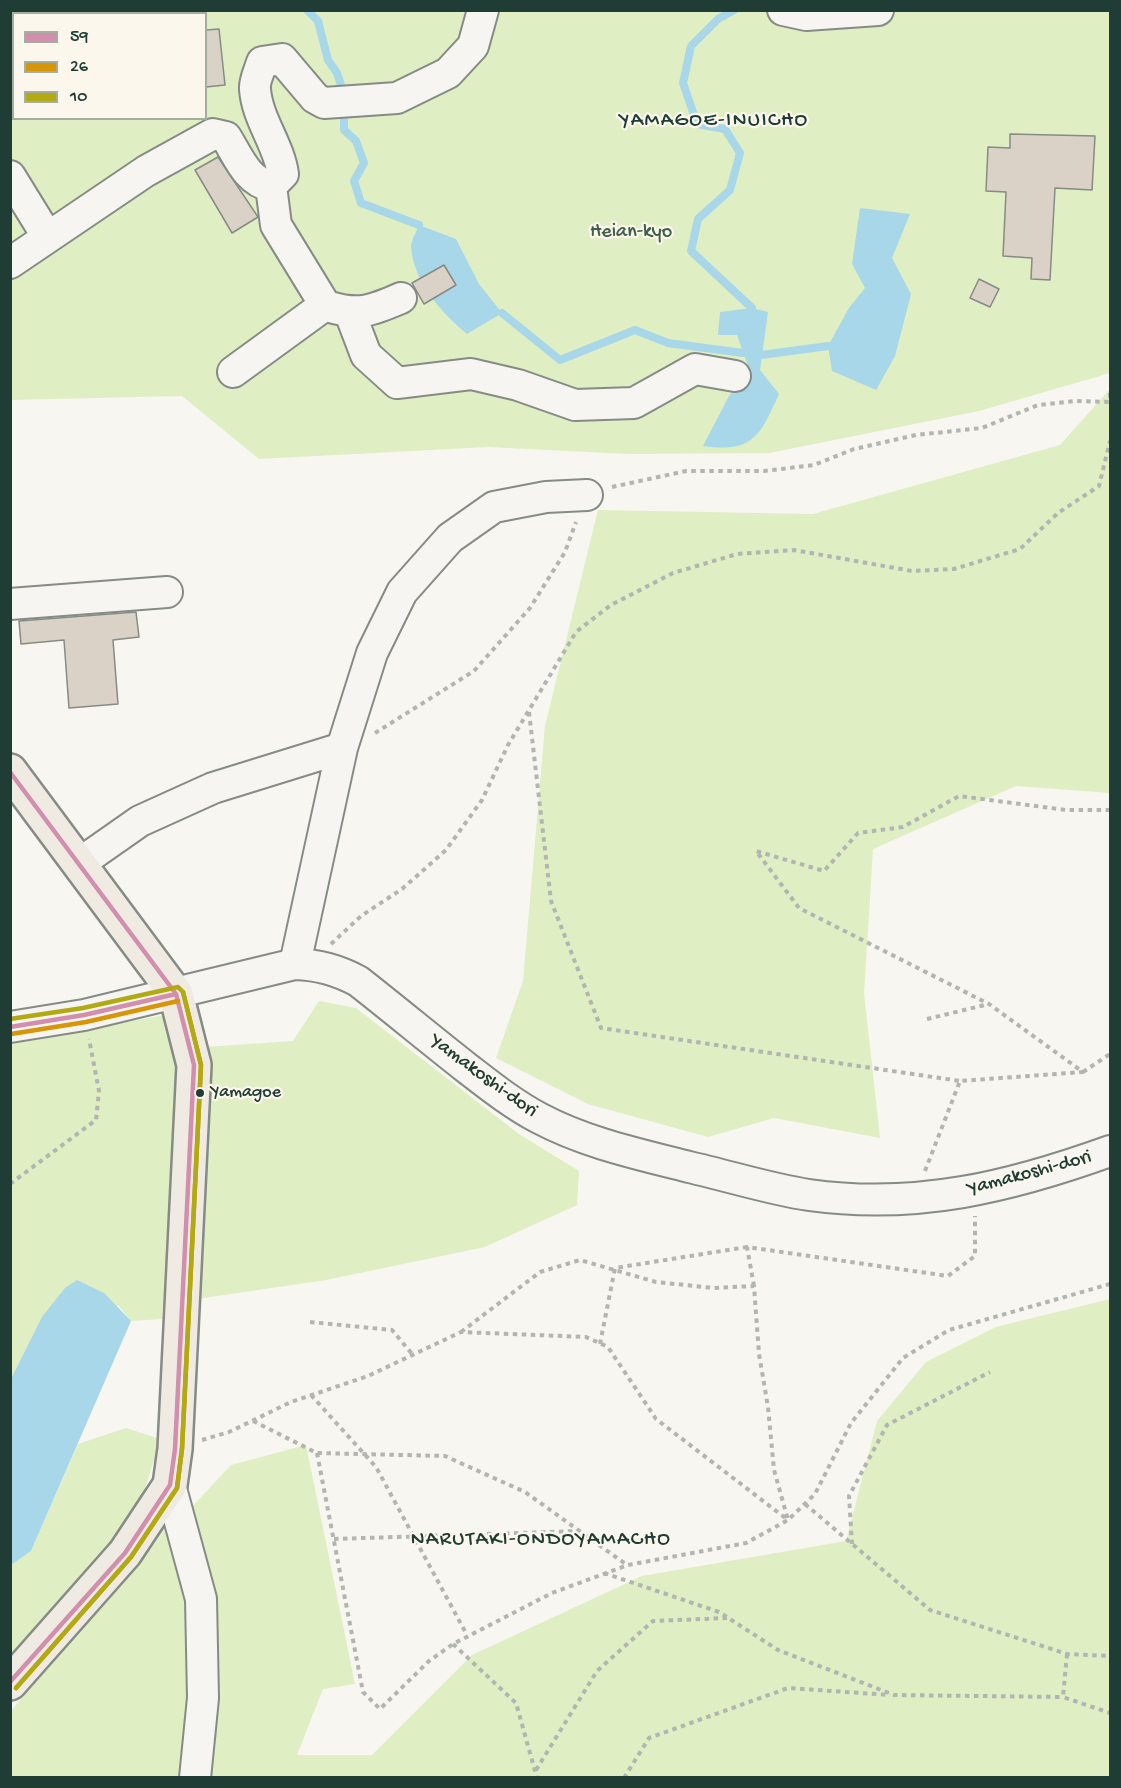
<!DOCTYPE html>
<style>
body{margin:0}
#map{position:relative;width:1121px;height:1788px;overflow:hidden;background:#f8f6f0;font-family:"Gochi Hand",sans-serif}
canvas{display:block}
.frame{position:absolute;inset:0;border:12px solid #1f3d34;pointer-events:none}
.legend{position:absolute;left:12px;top:12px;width:195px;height:108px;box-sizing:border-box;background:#fbf7ec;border:2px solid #a3ada2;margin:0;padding:8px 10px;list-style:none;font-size:18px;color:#1f3d34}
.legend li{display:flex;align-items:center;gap:12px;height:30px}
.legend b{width:30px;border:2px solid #a3ada2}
</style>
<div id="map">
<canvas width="1121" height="1788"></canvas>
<div class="frame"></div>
<ul class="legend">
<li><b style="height:8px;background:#d28fad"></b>59</li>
<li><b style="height:8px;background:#d79608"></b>26</li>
<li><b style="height:8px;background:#b1aa12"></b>10</li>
</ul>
</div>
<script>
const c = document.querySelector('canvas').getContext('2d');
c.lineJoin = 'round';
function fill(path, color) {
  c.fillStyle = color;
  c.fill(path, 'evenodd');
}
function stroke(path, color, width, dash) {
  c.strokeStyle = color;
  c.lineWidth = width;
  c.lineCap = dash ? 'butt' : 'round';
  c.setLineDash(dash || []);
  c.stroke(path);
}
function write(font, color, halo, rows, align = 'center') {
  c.font = font + ' "Gochi Hand",sans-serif';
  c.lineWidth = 4.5;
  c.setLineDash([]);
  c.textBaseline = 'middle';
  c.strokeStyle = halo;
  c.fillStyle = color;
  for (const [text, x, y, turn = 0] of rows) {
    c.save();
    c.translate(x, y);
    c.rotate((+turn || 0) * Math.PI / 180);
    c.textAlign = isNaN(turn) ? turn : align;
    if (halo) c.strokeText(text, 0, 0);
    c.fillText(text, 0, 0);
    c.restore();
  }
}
fill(new Path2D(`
 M10,11H1110V373L979,411L769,453L627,454L488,447L259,459L182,396L11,400ZM14,14H206V118H14Z
 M1110,389V793L1016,786L873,849L864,993L880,1138L774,1118L708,1137L588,1104L496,1058L523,981L545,726L598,510L813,514L1060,445Z
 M319,1001L356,1008L519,1134L579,1171L577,1205L485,1247L326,1280L163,1304L162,1319L131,1321L118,1305L11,1379V1044L165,1015L176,1049L293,1041Z
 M1110,1299V1777H206L190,1509L231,1465L306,1445L355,1684L323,1689L297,1755H372L472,1655L642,1576L846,1541L877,1421L926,1362L996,1327Z
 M126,1428L160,1439L134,1526L11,1662V1565L31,1551L78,1444Z
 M167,1524L190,1601L192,1700L183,1777L11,1778V1711Z`), '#dfeec3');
fill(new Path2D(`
 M860,208L910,214L892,258L911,294L895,356L876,390L832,371L828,346L849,308L865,288L852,264Z
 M419,225L456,239L479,284L502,313L467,334C441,312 414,283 411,247C411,240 417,231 419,225Z
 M752,308L768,312L760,370L779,394C760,436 753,453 703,446L729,396L750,371L737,335H718L720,312Z
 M77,1280L104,1293L131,1321L31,1551L11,1565V1379L42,1317L65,1288Z`), '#a7d7e8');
stroke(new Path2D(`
 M307,10L318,21L328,60L337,73L344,94
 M734,10L718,19L691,46L683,83L697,124L725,129L740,153L730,190L698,219L691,251L752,308
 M344,106V130L356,141L364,163L354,181L361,203L419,225
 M502,313L560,360L635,330L668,343L743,353
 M761,355L828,346`), '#a7d7e8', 8);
const building = new Path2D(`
 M219,29L225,85L206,87V30Z
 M1010,134L1095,136L1092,190L1055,188L1050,280L1031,279L1032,258L1003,256L1006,192L986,191L988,147L1010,148Z
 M218,157L258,217L232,233L195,170Z
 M444,265L456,285L424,304L412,283Z
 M979,279L999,289L990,307L970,298Z
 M136,612L139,637L113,640L118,704L69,708L64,640L21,644L19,621Z`);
fill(building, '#dad2c7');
stroke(building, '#868b86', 1.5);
const minor = new Path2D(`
 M783,10L806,15L878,10
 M10,176L47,236
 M10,263L146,171L213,134L226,137C238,156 247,182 271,186L283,174C279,145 257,119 255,89C254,81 260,70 262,62L282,59L315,98L324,103L397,98L448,73L473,46L483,10
 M330,307C360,316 373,310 401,298
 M350,313L366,355L397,383L471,374L518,385L575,405L634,403L695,369L735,376
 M233,372L325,305L276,225L271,186
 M10,604L167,592
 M80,863L140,821L213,788L342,748
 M295,964L342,748L372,653L402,592L450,538L494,507L546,497L587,495
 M10,1027L84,1015L295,964C319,965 337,970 358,981C395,1010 431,1040 468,1069C490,1086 514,1105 539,1118C586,1143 638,1154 689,1167C729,1176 769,1189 809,1195C916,1210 1010,1187 1110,1151
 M170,1485L201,1599L203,1698L195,1778`);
const major = new Path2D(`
 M10,771L176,994L194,1065L175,1449L170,1485L125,1553L10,1683`);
stroke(minor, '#868b86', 34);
stroke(major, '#868b86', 38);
stroke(new Path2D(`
 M1110,393V401
 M612,487L686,471H764L814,465L854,449L916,435L982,428L1038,405L1076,401L1110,402
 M529,712L551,901L601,1028L960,1081
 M375,733L474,671L530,608L565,552L576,522
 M331,944L361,916L402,889L446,850L482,800L508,745L576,632L611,605L673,573L737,554L794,550L912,571L954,569L1020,549L1058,513L1099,486L1110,441
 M927,1019L989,1004
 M1083,1072L1110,1054
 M925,1171L960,1081L1083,1072L989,1004L799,908L756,851L824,871L858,833L903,827L959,796L1066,810H1110
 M10,1184L96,1120L99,1091L89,1039
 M754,1286L747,1247L948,1276L975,1256V1216
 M310,1322L392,1330L413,1355
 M461,1332L540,1272L580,1260L656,1282L714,1288L754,1286L759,1354L768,1407L774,1470L788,1520
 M600,1344L615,1268L747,1247
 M311,1395L376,1467L467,1635
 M253,1421L317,1453L445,1456L525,1492L627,1565
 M202,1440L229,1432L291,1402L368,1376L461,1332L586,1337L608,1347L656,1419L788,1520
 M317,1453L363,1692L380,1709L429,1661L453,1644L552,1593L628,1565L746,1543L788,1520L815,1494L851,1423L903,1358L949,1330L1110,1284
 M805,1504L930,1610L1067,1654L1110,1656
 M334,1539L579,1531
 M852,1544L849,1496L887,1425L990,1372
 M604,1573L719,1612L778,1650L894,1695L1063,1697
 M453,1644L516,1703L537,1778
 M1067,1654L1063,1697L1110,1713
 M536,1770L597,1671L653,1621L727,1618
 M624,1778L649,1738L788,1688L890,1695`), '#b2b5b1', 4, [4.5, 4.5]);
stroke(minor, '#f6f5f1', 30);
stroke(major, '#f0ebe2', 33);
stroke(new Path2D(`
 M10,772L176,994L194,1065L175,1449L170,1485L125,1553L10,1682
 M10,1027L84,1015L176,994`), '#d28fad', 4.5);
stroke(new Path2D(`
 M11,1034L86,1022L178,1001
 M16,1688L131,1557L177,1488L182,1449L201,1065L183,992`), '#d79608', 4.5);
stroke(new Path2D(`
 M10,1019L83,1008L178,987L183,992L201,1065L182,1449L177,1488L131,1557L16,1688`), '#b1aa12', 4.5);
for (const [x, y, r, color] of [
 [200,1093,5,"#1f3d34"]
]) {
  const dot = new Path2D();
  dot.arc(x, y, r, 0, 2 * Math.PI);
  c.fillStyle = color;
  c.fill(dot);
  stroke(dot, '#fbf7ec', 2);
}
write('18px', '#1f3d34', '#fbf7ec', [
 ["Yamagoe",211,1093]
], 'left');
write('20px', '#415f49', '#fbf7ec', [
 ["Heian-kyo",631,233]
]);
write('20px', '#1f3d34', '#fbf7ec', [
 ["Yamakoshi-dori",483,1077,36],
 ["Yamakoshi-dori",1030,1174,-15]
]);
c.letterSpacing = '1.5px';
write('21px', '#1f3d34', '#fbf7ec', [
 ["YAMAGOE-INUICHO",714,122],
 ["NARUTAKI-ONDOYAMACHO",541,1541]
]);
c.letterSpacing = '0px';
</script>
